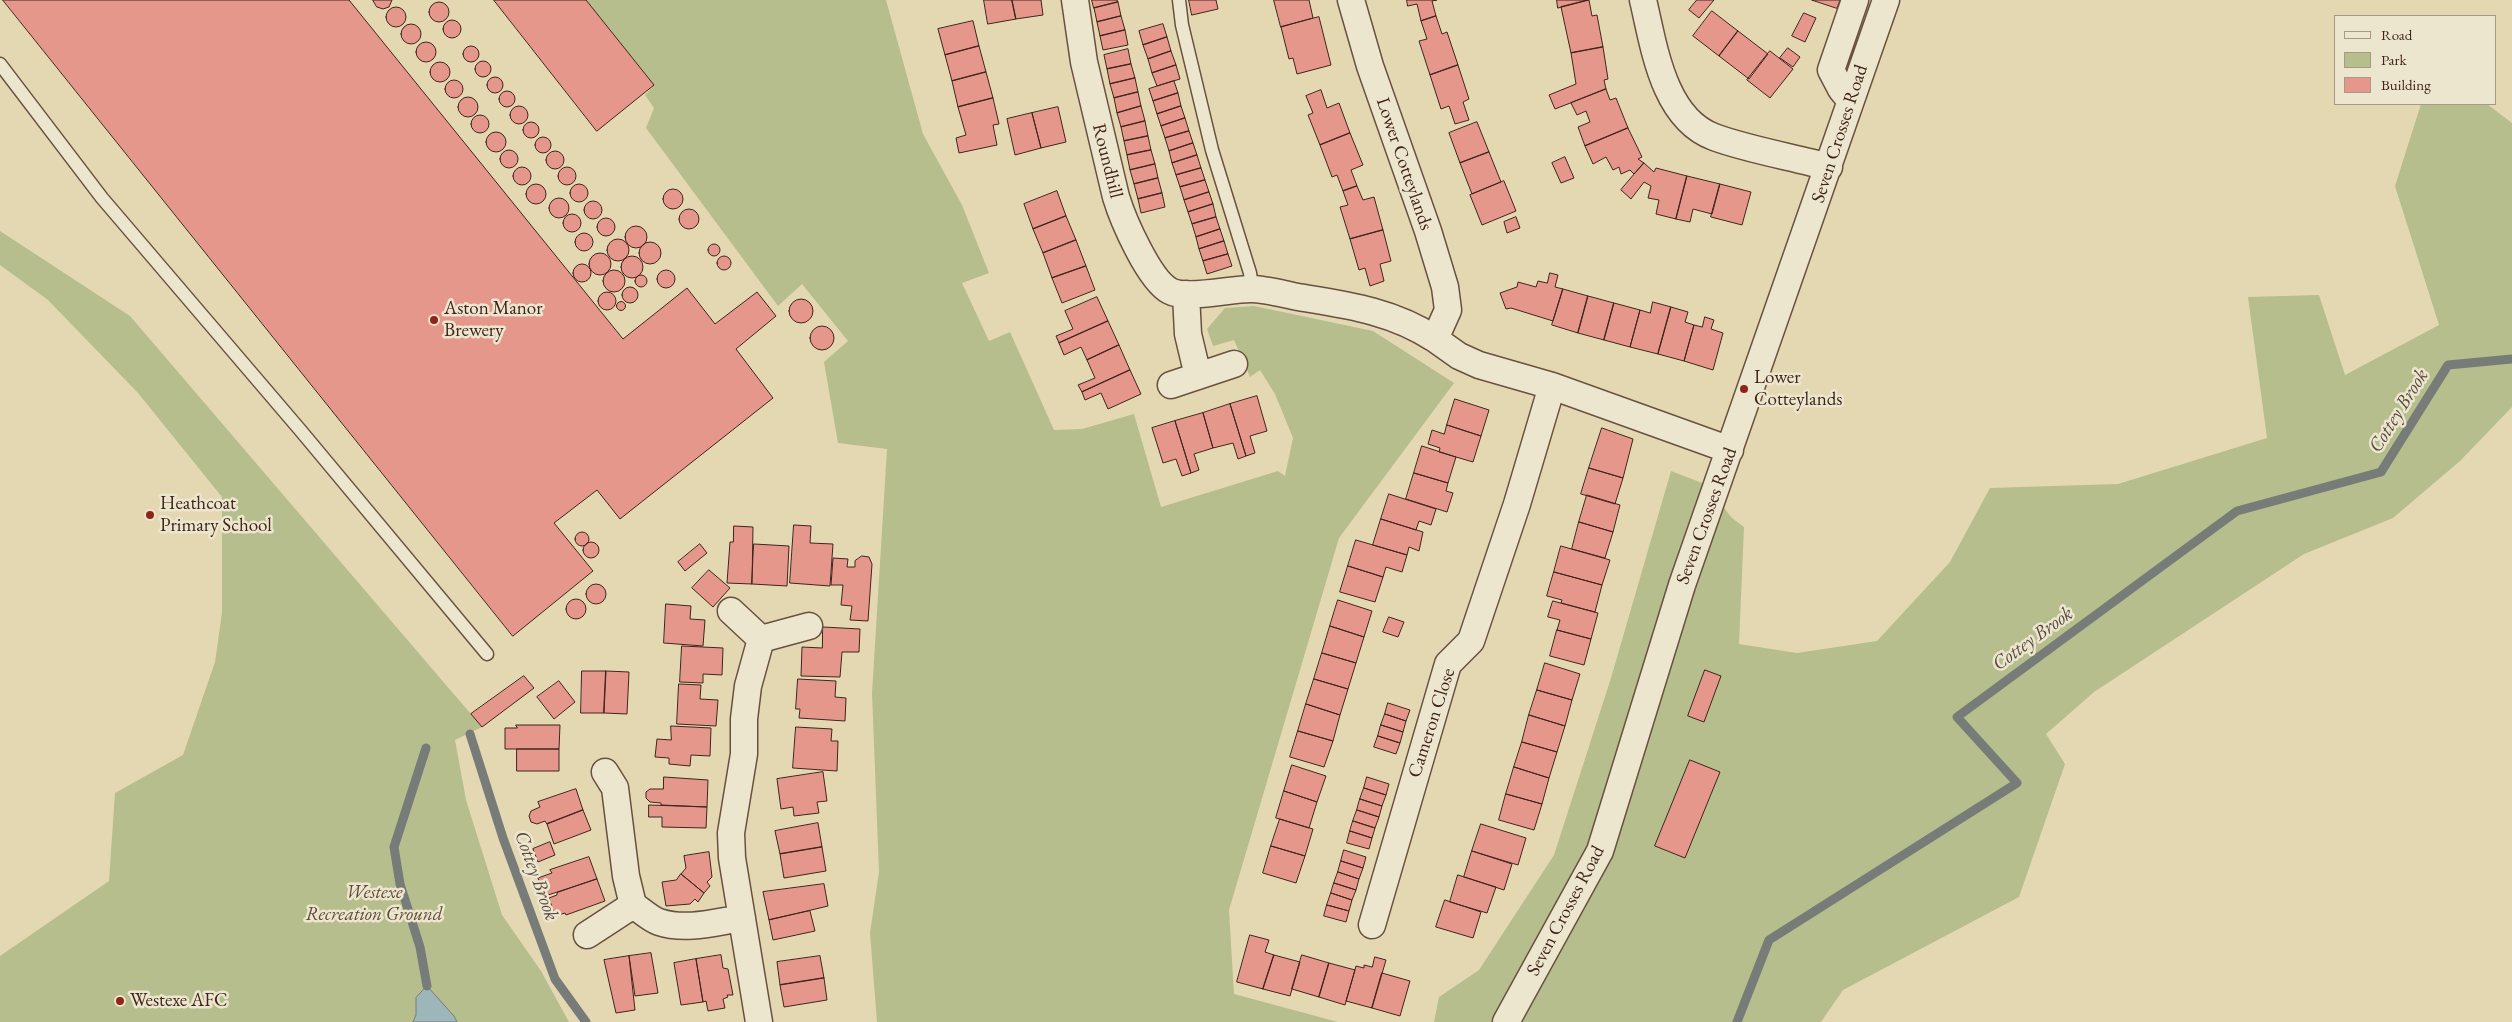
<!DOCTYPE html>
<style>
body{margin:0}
#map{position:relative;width:2512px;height:1022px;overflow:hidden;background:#e4d8b3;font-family:"EB Garamond",serif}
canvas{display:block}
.legend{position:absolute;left:2334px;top:15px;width:162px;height:90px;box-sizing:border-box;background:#ede6ce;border:1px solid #a89886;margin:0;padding:6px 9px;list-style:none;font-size:15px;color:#40241a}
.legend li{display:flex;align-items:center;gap:10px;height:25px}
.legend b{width:25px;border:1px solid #a89886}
</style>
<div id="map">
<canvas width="2512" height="1022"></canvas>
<ul class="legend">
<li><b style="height:6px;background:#ede6ce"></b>Road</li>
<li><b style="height:14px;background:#b5be8c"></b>Park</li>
<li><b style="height:14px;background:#e6978c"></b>Building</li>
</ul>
</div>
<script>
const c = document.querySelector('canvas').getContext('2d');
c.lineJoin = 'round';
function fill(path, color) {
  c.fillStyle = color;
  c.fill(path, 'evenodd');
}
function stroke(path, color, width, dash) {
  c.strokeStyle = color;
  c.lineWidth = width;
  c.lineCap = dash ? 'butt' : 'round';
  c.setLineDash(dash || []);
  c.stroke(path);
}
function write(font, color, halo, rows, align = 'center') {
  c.font = font + ' "EB Garamond",serif';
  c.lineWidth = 5;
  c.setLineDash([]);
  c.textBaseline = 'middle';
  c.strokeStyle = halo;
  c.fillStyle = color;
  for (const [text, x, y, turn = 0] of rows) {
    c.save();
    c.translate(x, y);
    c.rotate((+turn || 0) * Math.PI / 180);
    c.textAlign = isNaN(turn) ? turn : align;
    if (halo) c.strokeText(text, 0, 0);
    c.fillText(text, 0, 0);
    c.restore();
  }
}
fill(new Path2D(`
 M586,0H886L923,134L962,205L989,273L962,283L989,341L1010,332L1054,430L1082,429L1134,414L1161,507L1278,471L1285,476L1293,438L1275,394L1260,370L1250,377L1234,340L1213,346L1207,329L1225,308L1254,306L1373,331L1454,383L1339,538L1229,910L1234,994L1338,1022H877L870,933L879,872L872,693L887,449L838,443L824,362L848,341L802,284L778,306L646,128L654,108L645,95L654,85Z
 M2421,104H2487L2512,123V407L2460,461L2393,518L2304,554L2094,692L2046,734L2065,764L2019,897L1843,990L1821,1022H1434L1439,997L1479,970L1554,855L1611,678L1671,471L1705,484L1732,518L1744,527L1739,644L1797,653L1877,641L1950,562L1990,488L2118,484L2267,438L2248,297L2319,295L2345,375L2439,325L2395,186Z
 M0,231L130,316L482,727L455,740L466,800L502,915L541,971L569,1022H0V956L109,881L115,793L183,755L215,662L222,613V497L138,393L48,300L0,265Z`), '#b5be8c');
const water = new Path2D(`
 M427,986L454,1016L457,1022H413L416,1015V998Z`);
fill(water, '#9db6b9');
stroke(water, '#787c79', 1);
stroke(new Path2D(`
 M470,734L503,838L555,979L586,1022
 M426,748L394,847L400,884L420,947L427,986
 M1737,1022L1769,940L2017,783L1957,717L2237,511L2381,472L2448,365L2512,359`), '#787c79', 9);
const building = new Path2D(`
 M3,0H349L623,339L687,288L715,324L757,292L776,316L736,349L773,398L620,519L597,490L554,523L593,571L513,636Z
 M373,0H392L389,7L383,9L377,7Z
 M494,0H586L654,85L597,131Z
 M984,0H1012L1016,19L988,24Z
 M1012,0H1041L1043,15L1016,19Z
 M1092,0H1117L1118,2L1094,8Z
 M1189,0H1216L1218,9L1192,15Z
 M1274,0H1309L1313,18L1281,27Z
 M1407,0H1437L1432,1L1436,16L1421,21L1417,4L1408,6Z
 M1557,0H1589L1558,8Z
 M1589,0L1592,16L1597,15L1603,47L1571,53L1561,7Z
 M1697,0H1714L1699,18L1689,10Z
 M1812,0H1840L1837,8Z
 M1118,2L1121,16L1097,22L1094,8Z
 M429 12a10 10 0 1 1 20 0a10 10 0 1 1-20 0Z
 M386 17a10 10 0 1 1 20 0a10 10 0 1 1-20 0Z
 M1712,11L1738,31L1719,56L1693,36Z
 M1804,13L1816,18L1805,42L1792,36Z
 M1121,16L1125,30L1100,36L1097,22Z
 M1436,16L1442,34L1447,32L1458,65L1430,75L1419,41L1427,39L1421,21Z
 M1319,17L1331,65L1297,74L1293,58L1289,59L1281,27Z
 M443 29a9 9 0 1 1 18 0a9 9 0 1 1-18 0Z
 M973,21L979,46L945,55L938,29Z
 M401 34a10 10 0 1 1 20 0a10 10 0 1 1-20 0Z
 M1163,24L1167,37L1143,45L1139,31Z
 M1125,30L1128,45L1103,50L1100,36Z
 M1738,31L1768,54L1749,79L1719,56Z
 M1167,37L1171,51L1148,59L1143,45Z
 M416 52a10 10 0 1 1 20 0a10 10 0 1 1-20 0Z
 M463 54a8 8 0 1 1 16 0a8 8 0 1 1-16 0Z
 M979,46L986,72L952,81L945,55Z
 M1603,47L1608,79L1604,80L1606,89L1555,109L1549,95L1576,84L1571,53Z
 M1788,48L1800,57L1793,67L1780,58Z
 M1128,49L1131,64L1107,69L1104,55Z
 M1171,51L1176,65L1152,73L1148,59Z
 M1770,51L1793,69L1770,98L1747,80Z
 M475 69a8 8 0 1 1 16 0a8 8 0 1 1-16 0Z
 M430 72a10 10 0 1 1 20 0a10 10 0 1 1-20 0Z
 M1131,64L1135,78L1110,84L1107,69Z
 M1176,65L1180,79L1157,86L1152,73Z
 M1458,65L1469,99L1463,102L1469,120L1455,124L1449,106L1441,109L1430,75Z
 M986,72L993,98L958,107L952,81Z
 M487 85a8 8 0 1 1 16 0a8 8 0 1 1-16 0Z
 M1135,78L1138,92L1114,98L1110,84Z
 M445 89a9 9 0 1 1 18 0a9 9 0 1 1-18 0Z
 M1174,81L1178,93L1153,101L1149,89Z
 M1606,89L1610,100L1616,98L1628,128L1585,146L1578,127L1590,122L1586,111L1577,115L1571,103Z
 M1321,90L1327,108L1339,103L1350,133L1320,145L1308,115L1313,113L1306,96Z
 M499 99a8 8 0 1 1 16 0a8 8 0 1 1-16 0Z
 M1138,92L1141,106L1117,113L1114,98Z
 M1178,93L1181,106L1157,114L1153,101Z
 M458 107a10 10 0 1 1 20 0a10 10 0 1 1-20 0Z
 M993,98L999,124L993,125L997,145L959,153L956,138L966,135L958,107Z
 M1141,106L1145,121L1121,127L1117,113Z
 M1181,106L1185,118L1161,126L1157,114Z
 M510 115a9 9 0 1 1 18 0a9 9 0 1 1-18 0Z
 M1058,107L1066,142L1041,148L1032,113Z
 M1032,113L1041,148L1015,155L1007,119Z
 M471 124a9 9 0 1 1 18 0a9 9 0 1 1-18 0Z
 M1185,118L1189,131L1165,138L1161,126Z
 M1145,121L1148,136L1124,141L1121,127Z
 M523 130a8 8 0 1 1 16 0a8 8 0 1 1-16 0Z
 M1477,122L1489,152L1460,163L1449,133Z
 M1628,128L1642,157L1638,159L1644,163L1634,174L1630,170L1621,174L1619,167L1613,170L1606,157L1593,164L1585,146Z
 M1189,131L1193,143L1169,151L1165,138Z
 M486 142a10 10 0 1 1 20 0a10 10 0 1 1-20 0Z
 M1350,133L1363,165L1351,170L1357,186L1343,191L1337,175L1332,177L1320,145Z
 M1148,136L1151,150L1127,155L1124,141Z
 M535 145a8 8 0 1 1 16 0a8 8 0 1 1-16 0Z
 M1193,143L1197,155L1172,163L1169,151Z
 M500 159a9 9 0 1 1 18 0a9 9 0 1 1-18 0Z
 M1151,150L1155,164L1130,170L1127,155Z
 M546 160a9 9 0 1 1 18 0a9 9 0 1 1-18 0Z
 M1489,152L1501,182L1472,194L1460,163Z
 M1197,155L1201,168L1176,175L1172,163Z
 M1565,157L1574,178L1561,183L1552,163Z
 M1644,163L1654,172L1656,168L1687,176L1676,219L1656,214L1659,200L1648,198L1651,186L1644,182L1631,199L1621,190Z
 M1155,164L1158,178L1134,184L1130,170Z
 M513 176a9 9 0 1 1 18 0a9 9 0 1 1-18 0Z
 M558 176a9 9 0 1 1 18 0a9 9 0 1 1-18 0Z
 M1201,168L1205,180L1180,187L1176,175Z
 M1687,176L1720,184L1712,214L1693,209L1690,222L1676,219Z
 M1158,178L1162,193L1138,199L1134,184Z
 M1205,180L1209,192L1184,200L1180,187Z
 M1504,181L1516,211L1482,225L1470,195Z
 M570 193a9 9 0 1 1 18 0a9 9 0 1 1-18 0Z
 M1720,184L1751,192L1742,225L1711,217Z
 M526 194a10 10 0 1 1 20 0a10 10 0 1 1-20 0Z
 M1357,186L1363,200L1374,197L1383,230L1350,239L1340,207L1348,205L1343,191Z
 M663 199a10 10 0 1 1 20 0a10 10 0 1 1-20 0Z
 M1057,191L1066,216L1033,229L1024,204Z
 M1209,192L1213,204L1188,212L1184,200Z
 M1162,193L1165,207L1141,213L1138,199Z
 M549 208a10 10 0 1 1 20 0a10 10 0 1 1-20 0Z
 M584 210a9 9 0 1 1 18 0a9 9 0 1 1-18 0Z
 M1213,204L1216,217L1192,224L1188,212Z
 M679 219a10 10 0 1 1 20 0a10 10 0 1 1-20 0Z
 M563 223a9 9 0 1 1 18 0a9 9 0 1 1-18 0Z
 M1066,216L1076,240L1043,253L1033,229Z
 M1216,217L1220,229L1196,237L1192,224Z
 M1516,217L1520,228L1507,233L1504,222Z
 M597 227a9 9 0 1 1 18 0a9 9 0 1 1-18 0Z
 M625 237a11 11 0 1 1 22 0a11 11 0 1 1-22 0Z
 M1220,229L1224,241L1199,249L1196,237Z
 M1383,230L1391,261L1380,264L1384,281L1370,286L1365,268L1359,270L1350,239Z
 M575 242a9 9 0 1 1 18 0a9 9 0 1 1-18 0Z
 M607 250a11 11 0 1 1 22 0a11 11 0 1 1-22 0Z
 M1076,240L1086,266L1052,278L1043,253Z
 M1224,241L1228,254L1203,261L1199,249Z
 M639 253a11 11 0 1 1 22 0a11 11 0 1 1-22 0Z
 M708 250a6 6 0 1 1 12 0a6 6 0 1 1-12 0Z
 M589 264a11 11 0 1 1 22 0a11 11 0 1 1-22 0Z
 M1228,254L1232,266L1207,274L1203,261Z
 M621 267a11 11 0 1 1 22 0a11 11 0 1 1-22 0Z
 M717 263a7 7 0 1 1 14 0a7 7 0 1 1-14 0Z
 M573 273a9 9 0 1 1 18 0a9 9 0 1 1-18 0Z
 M1086,266L1095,290L1062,303L1052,278Z
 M657 279a9 9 0 1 1 18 0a9 9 0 1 1-18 0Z
 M603 281a11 11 0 1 1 22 0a11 11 0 1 1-22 0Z
 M1550,273L1558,275L1555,287L1563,289L1553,321L1511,308L1506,309L1500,293L1517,287L1518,282L1536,287L1538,281L1547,283Z
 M635 281a6 6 0 1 1 12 0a6 6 0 1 1-12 0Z
 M622 295a8 8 0 1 1 16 0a8 8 0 1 1-16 0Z
 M1563,289L1588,296L1578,333L1552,325Z
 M598 301a9 9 0 1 1 18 0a9 9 0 1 1-18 0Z
 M1588,296L1614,303L1604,340L1578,333Z
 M1097,297L1108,321L1059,343L1056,336L1073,329L1065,311Z
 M789 311a12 12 0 1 1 24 0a12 12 0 1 1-24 0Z
 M616.5 306a4.5 4.5 0 1 1 9 0a4.5 4.5 0 1 1-9 0Z
 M1653,302L1671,307L1658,354L1630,347L1640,310L1650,313Z
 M1614,303L1640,310L1630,347L1604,340Z
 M1671,307L1688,312L1685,322L1694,325L1684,361L1658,354Z
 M1705,317L1714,320L1711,329L1723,333L1713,370L1684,361L1694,325L1702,327Z
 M1108,321L1119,345L1087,360L1081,347L1064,355L1059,343Z
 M810 338a12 12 0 1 1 24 0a12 12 0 1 1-24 0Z
 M1119,345L1130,370L1082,392L1078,385L1095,378L1087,360Z
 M1130,370L1141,394L1108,409L1101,393L1085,400L1082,392Z
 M1257,396L1267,431L1250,436L1255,453L1246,456L1230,404Z
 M1455,399L1489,410L1481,436L1447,425Z
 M1230,404L1246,456L1238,459L1233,443L1213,448L1203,413Z
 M1203,413L1213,448L1194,454L1199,470L1191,473L1175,421Z
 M1175,421L1191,473L1182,476L1176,459L1163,463L1152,428Z
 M1447,425L1481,436L1473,462L1439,452L1440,448L1428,444L1432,430L1444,434Z
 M1602,428L1633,439L1623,478L1589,468Z
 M1422,446L1456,457L1448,483L1414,473Z
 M1589,468L1623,478L1615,504L1581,494Z
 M1414,473L1448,483L1446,491L1453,493L1447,512L1406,499Z
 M1389,494L1436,509L1431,525L1419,521L1416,530L1381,519Z
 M1587,495L1620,505L1613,532L1579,522Z
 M1381,519L1423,532L1419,551L1409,547L1407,555L1373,545Z
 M1579,522L1613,532L1605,558L1572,549Z
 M794,525L811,526L810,543L833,544L830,586L790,583Z
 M734,526L753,527L752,584L727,583L730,542H733Z
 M575 539a7 7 0 1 1 14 0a7 7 0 1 1-14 0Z
 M1356,540L1407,555L1402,572L1386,567L1383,577L1348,566Z
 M583 550a8 8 0 1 1 16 0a8 8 0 1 1-16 0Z
 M700,544L707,553L685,571L678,562Z
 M754,544L789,546L787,586L752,584Z
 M1561,546L1610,560L1602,585L1554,572Z
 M862,556L869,557L872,564L868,621L850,620L852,606L841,605L843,585H831L833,558L848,559L847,567H855V561Z
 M1348,566L1383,577L1375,602L1340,592Z
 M709,570L730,588L713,607L692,588Z
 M1554,572L1602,585L1595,612L1561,603L1562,600L1547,596Z
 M586 594a10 10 0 1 1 20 0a10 10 0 1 1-20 0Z
 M566 609a10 10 0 1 1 20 0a10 10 0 1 1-20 0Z
 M1338,600L1372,611L1364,637L1330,626Z
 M1553,601L1598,613L1591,639L1557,630L1560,620L1548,617Z
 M666,604L691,606L690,619L705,620L703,646L664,643Z
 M1389,617L1404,622L1398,637L1383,632Z
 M1330,626L1364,637L1356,663L1322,653Z
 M823,627L860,629L859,652H842L840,677L801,676L802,647L822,648Z
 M1557,630L1591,639L1584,665L1550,656Z
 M682,646L723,648L722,675L703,674V683L680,682Z
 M1322,653L1356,663L1348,689L1314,679Z
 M1545,663L1580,674L1572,700L1537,690Z
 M1705,670L1721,676L1704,722L1688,716Z
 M582,671H606L604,713H581Z
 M606,671L629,672L627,714L604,713Z
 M524,676L534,688L482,727L471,714Z
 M798,679L836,681L835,697L846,698L845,721L799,718L800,709H796Z
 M1314,679L1348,689L1340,715L1306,704Z
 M559,681L575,702L554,719L537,697Z
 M679,684L701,685L700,699L718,700L716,726L677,724Z
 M1537,690L1572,700L1565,726L1529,715Z
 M1388,703L1410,710L1406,721L1385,714Z
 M1306,704L1340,715L1333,741L1298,731Z
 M1385,714L1406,721L1403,732L1381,725Z
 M1529,715L1565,726L1557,752L1522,742Z
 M516,725H560L559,749H505V728H517Z
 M1381,725L1403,732L1400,743L1378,736Z
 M671,726L711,728L710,756L691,755L690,766L669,764V758L655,757L657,739L671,740Z
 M796,727L832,729L831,741H838L837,771L793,768Z
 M1298,731L1333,741L1324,767L1290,757Z
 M1378,736L1400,743L1396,754L1374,747Z
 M1522,742L1557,752L1549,778L1514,767Z
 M517,749H559V771H517Z
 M1690,760L1720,772L1685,858L1655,846Z
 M1292,765L1326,776L1317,802L1284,791Z
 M1514,767L1549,778L1542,804L1506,794Z
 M823,772L827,801L817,802L819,813L794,816L793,807L781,809L777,779Z
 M664,777L708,780L707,807L661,805V803L650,802L646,798V792L650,789H663Z
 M1367,777L1389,784L1386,795L1364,788Z
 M1364,788L1386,795L1382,806L1360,799Z
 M576,789L583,810L547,824L545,821L537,824L531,822L529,816L531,811L540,807L538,802Z
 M1284,791L1317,802L1309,828L1276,818Z
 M1506,794L1542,804L1534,830L1499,820Z
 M1360,799L1382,806L1379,817L1357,810Z
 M649,805L707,807L706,828L662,827V817H649Z
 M583,810L591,830L554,844L547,824Z
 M1357,810L1379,817L1375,828L1353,821Z
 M1280,819L1313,829L1305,856L1271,846Z
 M1353,821L1375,828L1372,838L1350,831Z
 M818,823L822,847L780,854L775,831Z
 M1481,824L1526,838L1518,865L1472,851Z
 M1350,831L1372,838L1369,849L1347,843Z
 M550,842L555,855L538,862L533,849Z
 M1271,846L1305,856L1296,883L1263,873Z
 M822,847L826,871L784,878L780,854Z
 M1344,850L1366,857L1363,868L1341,861Z
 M1472,851L1512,864L1504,890L1464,877Z
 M709,852L712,877L707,882L710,886L704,893L681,874L686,868L684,856Z
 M589,857L597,879L545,896L538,878L552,873L550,870Z
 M1341,861L1363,868L1359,879L1338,872Z
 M1338,872L1359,879L1356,890L1334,883Z
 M681,874L704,893L698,902L695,899L690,904L666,906L662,882L676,880Z
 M1458,875L1496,887L1487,913L1450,902Z
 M597,879L605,901L566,915L565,913L555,916L549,898L557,895V893Z
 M1334,883L1356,890L1352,900L1331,893Z
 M824,884L828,906L769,920L763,892Z
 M1331,893L1352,900L1349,911L1327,905Z
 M1445,900L1481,912L1473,938L1436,927Z
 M1327,905L1349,911L1346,922L1324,916Z
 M810,911L815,931L773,940L769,920Z
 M1250,935L1269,940L1265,952L1274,955L1263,989L1237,982Z
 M651,953L658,993L635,996L629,956Z
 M721,955L723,968L728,969L733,995H727L728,997L723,999L725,1008L708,1011L706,1001L703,1002L696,959Z
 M1274,955L1300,962L1290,996L1263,989Z
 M1302,955L1329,963L1319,997L1292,989Z
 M629,956L635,1010L616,1013L604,960Z
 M820,956L824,978L780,985L777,962Z
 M1375,957L1386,960L1372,1008L1346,1001L1356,966L1364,968V965L1372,967Z
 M696,959L703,1002L681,1005L674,963Z
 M1329,963L1355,970L1345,1005L1319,997Z
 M1382,973L1410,981L1400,1016L1372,1008Z
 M824,978L827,1000L784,1007L780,985Z`);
fill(building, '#e6978c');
stroke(building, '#40241a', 1);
const service = new Path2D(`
 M1179,0L1182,25L1212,150L1250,273L1252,289
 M0,64L102,198L301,431L487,654`);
const minor = new Path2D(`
 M1075,0L1084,62L1116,197C1123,220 1149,280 1170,291C1187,300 1230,289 1250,289C1265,289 1283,294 1298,297C1347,305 1393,311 1435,339
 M1351,0L1370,66L1428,231L1445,287L1448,310L1435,339L1459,356L1479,365L1552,386L1730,450
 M1643,0C1654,46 1663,118 1714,137C1749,150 1793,157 1829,167
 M1850,100L1841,89L1831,70L1855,0
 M1186,294L1188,334L1198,376
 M1171,385L1234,364
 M731,611L761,639
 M605,772L615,788L626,876L633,905C641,910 650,919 659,922C686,931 716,922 742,918
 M1372,925L1448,664L1471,641L1517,504L1552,386
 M587,935L633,905
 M759,1022L732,858L731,833L744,754V719L748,686L761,639L809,626
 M1506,1022L1600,851L1682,585L1886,0`);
stroke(service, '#695140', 15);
stroke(minor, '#695140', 29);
stroke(service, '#ede6ce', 12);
stroke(minor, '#ede6ce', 26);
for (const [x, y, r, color] of [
 [434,320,5,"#8f2418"],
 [1744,389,5,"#8f2418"],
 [150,515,5,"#8f2418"],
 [120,1001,5,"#8f2418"]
]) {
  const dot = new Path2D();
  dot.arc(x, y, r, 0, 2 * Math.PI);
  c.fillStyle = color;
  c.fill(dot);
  stroke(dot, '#ede6ce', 2);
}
write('19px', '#40241a', '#ede6ce', [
 ["Seven Crosses Road",1840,134,-72],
 ["Roundhill",1107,161,76],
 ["Lower Cotteylands",1404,164,71],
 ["Seven Crosses Road",1707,516,-70],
 ["Cameron Close",1432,723,-72],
 ["Seven Crosses Road",1566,911,-62]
]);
write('19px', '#40241a', '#ede6ce', [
 ["Aston Manor",444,309],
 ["Brewery",444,331],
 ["Lower",1754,378],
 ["Cotteylands",1754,400],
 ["Heathcoat",160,504],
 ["Primary School",160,526],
 ["Westexe AFC",130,1001]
], 'left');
write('italic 19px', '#5d4a36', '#ede6ce', [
 ["Westexe",374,893],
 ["Recreation Ground",374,915]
]);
write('italic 20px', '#574842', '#ede6ce', [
 ["Cottey Brook",2399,411,-58],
 ["Cottey Brook",2033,639,-36],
 ["Cottey Brook",536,876,70]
]);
</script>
